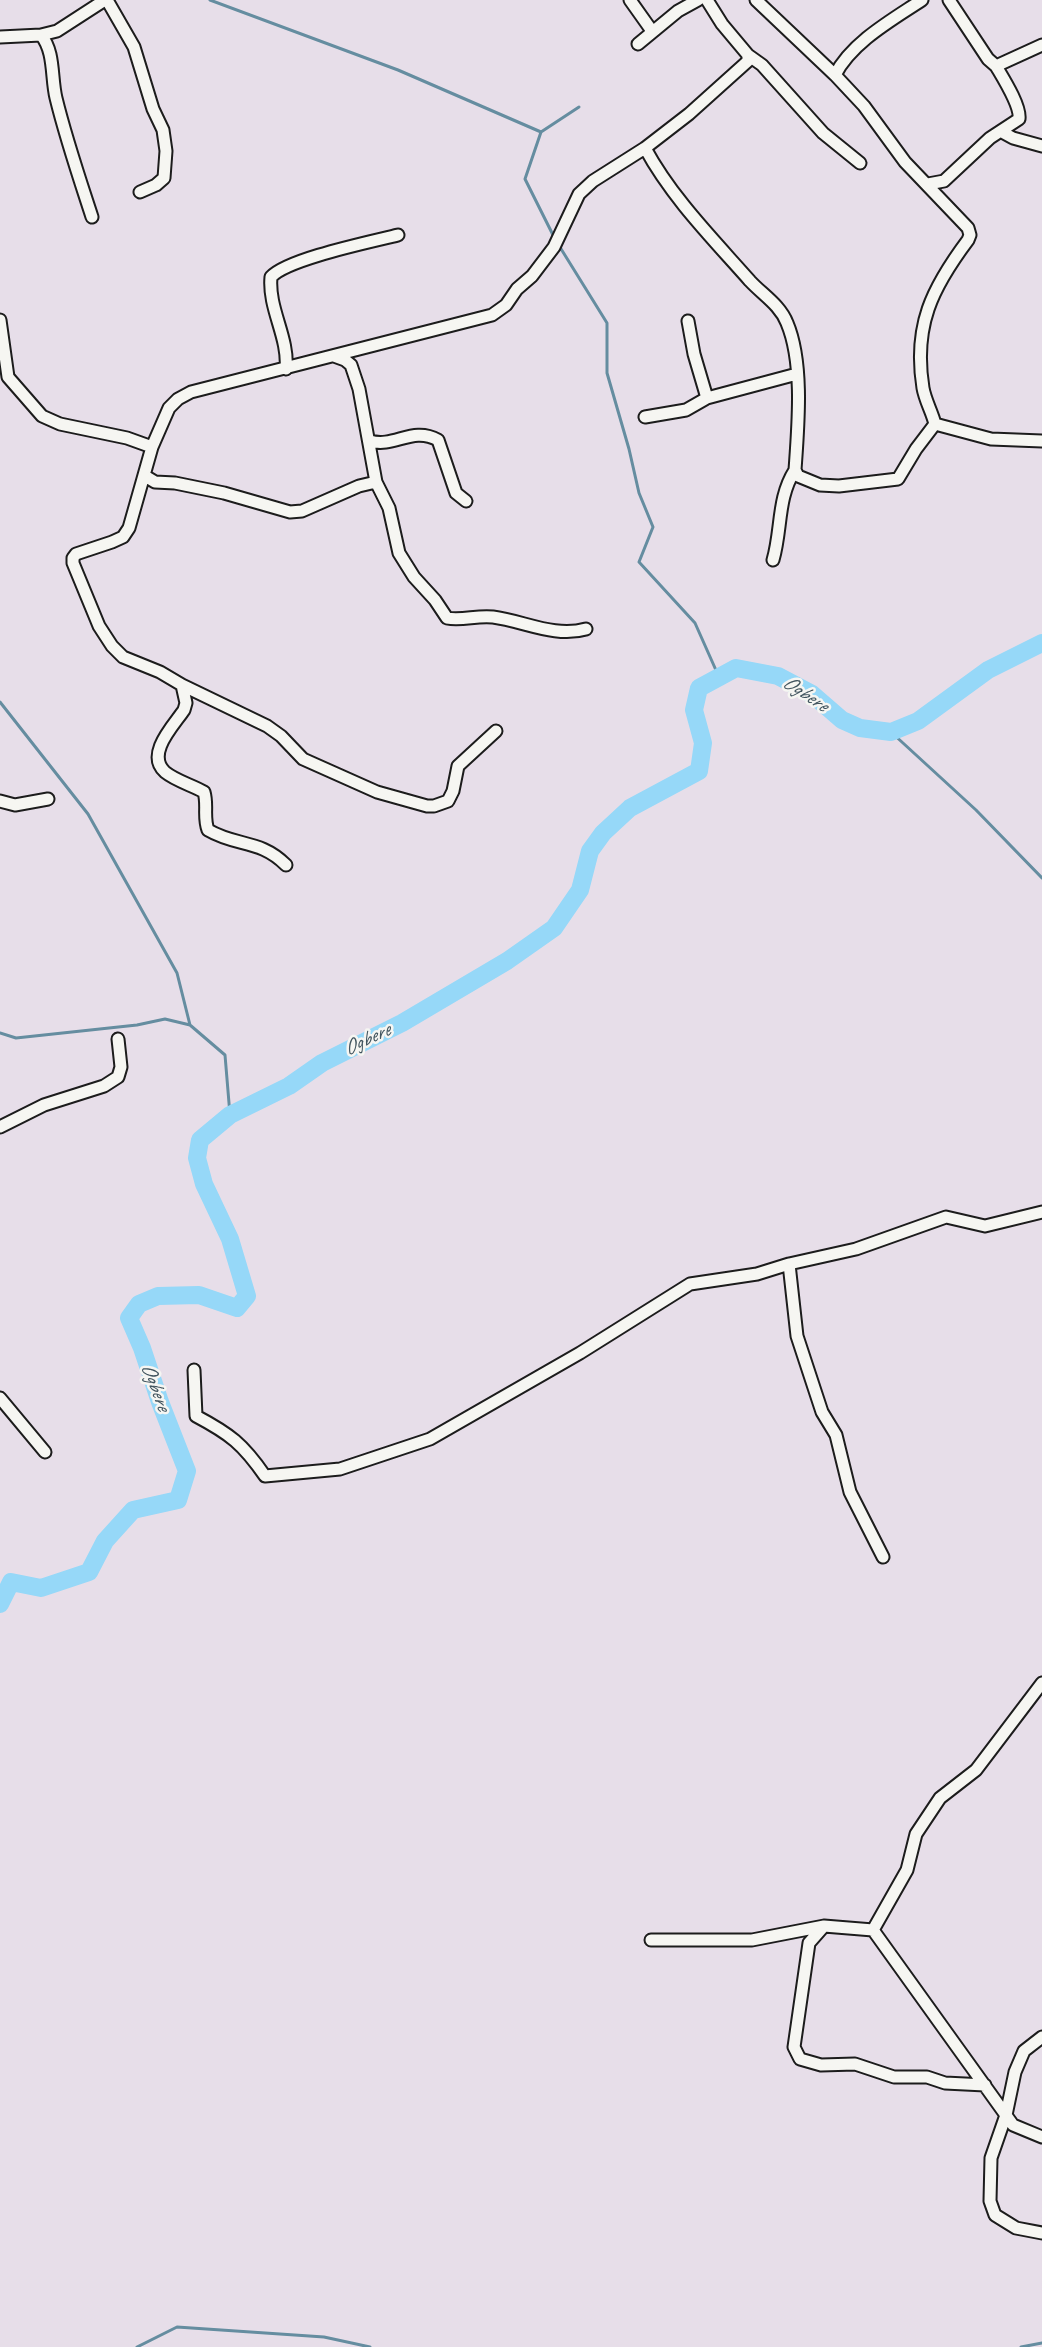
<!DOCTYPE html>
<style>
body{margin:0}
canvas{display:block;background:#e7dee9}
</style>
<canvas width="1042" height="2347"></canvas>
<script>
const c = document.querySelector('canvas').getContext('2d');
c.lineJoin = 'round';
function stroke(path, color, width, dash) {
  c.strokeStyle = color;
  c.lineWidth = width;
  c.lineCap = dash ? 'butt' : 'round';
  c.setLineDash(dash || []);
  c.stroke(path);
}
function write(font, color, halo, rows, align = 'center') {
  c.font = font + ' Caveat,sans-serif';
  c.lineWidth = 5;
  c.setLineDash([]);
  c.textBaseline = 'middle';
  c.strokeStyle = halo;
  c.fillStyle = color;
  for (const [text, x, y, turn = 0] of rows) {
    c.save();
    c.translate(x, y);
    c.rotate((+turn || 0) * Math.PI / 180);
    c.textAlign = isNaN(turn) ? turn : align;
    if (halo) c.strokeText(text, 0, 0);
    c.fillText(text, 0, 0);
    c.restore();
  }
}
stroke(new Path2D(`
 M210,0L398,70L541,132
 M555,239L525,179L541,132L579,107
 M558,244L607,323V373L629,449L639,493L653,527L639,562L695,623L719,677
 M0,702L88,814L177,973L190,1025L225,1055L230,1115
 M891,732L976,810L1042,878
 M0,1033L16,1038L137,1025L165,1019L190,1025
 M137,2347L177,2327L324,2337L370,2347
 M1021,2347L1042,2343`), '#658da0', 3);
stroke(new Path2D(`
 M0,1604L11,1582L41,1588L89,1572L105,1541L133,1510L178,1500L187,1471L160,1402L142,1348L129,1318L139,1304L158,1296L199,1295L237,1308L247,1296L230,1239L204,1184L197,1158L200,1140L230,1115L289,1086L322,1063L402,1023L507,961L554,928L580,890L590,851L603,833L630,808L699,771L703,743L694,710L699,688L736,668L778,676L812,694L842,720L860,728L891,732L918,721L988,670L1042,643`), '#96d8f8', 18);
const minor = new Path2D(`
 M107,0L134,47L153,109L163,130L166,151L164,178L156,185L140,192
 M630,0L652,31
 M707,0L722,24L748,55V61L689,114L645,148C672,198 713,239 750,281C763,295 780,305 787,323C804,363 798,427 795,470L798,476L820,485L839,486L898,479L916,449L935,424
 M756,0L835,75L864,106L905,162L968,228L970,235L968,240C932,288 913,326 923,388C925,400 932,412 935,424L991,439L1042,441
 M949,0L988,59L996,66L1042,45
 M41,35C55,52 51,78 56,98C66,139 79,177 92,217
 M0,37L41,35L57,31L105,0
 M638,44L678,11L698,0
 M748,55L762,65L823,133L860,163
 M835,75C852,42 892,20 922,0
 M1002,132L1013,138L1042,146
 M928,184L944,181L990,138L1019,119C1021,106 1003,78 996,66
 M0,320L8,377L42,416L60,424L127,438L152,447
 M688,321L694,354L707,398L797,374
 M334,356L345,360L351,365L359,389L376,482L389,508L399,553L414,577L435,600L447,618C462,621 477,615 493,617C524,621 555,638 586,629
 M286,369C289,337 268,309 271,277C287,259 370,242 398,235
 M645,417L686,410L707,398
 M370,441C395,448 412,426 438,440L456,493L466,501
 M145,476L155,482L175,483L224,493L290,512L302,511L359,486L376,482
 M773,560C782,529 777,498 795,470
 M182,685L267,726L281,736L303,759L377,792L427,806H434L448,801L453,791L458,766L496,731
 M0,801L15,805L48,799
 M286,865C260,839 237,847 208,830C203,817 208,805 204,792C192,785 176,781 165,772C145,754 174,725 184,710L186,703L182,685L160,672L123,657L112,646L99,626L73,563V558L76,554L112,542L123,537L129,528L152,447L169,408L178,399L191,392L492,315L506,305L517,289L532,276L554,247L579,194L593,181L645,148
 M0,1127L44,1105L104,1086L118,1077L121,1067L118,1039
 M789,1264L797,1336L822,1412L836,1435L850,1492L883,1557
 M194,1370L196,1416C230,1434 243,1444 265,1476L340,1469L430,1439L580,1353L690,1284L757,1274L789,1264L856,1249L946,1217L985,1226L1042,1212
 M0,1398L45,1452
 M824,1926L809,1943L794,2047L800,2059L821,2065L855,2064L894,2077H927L945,2083L985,2085
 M873,1930L907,1870L916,1834L940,1798L976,1770L1042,1683
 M651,1940H752L824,1926L873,1930L1013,2125L1042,2137
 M1042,2037L1024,2051L1015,2072L1006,2115L991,2158L990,2201L995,2215L1016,2228L1042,2233`);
stroke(minor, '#1c1c1c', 15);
stroke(minor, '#f6f6f2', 11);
write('italic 21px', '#41545e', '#f6f6f2', [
 ["Ogbere",805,694,33],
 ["Ogbere",367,1040,-26],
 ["Ogbere",155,1387,69]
]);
</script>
